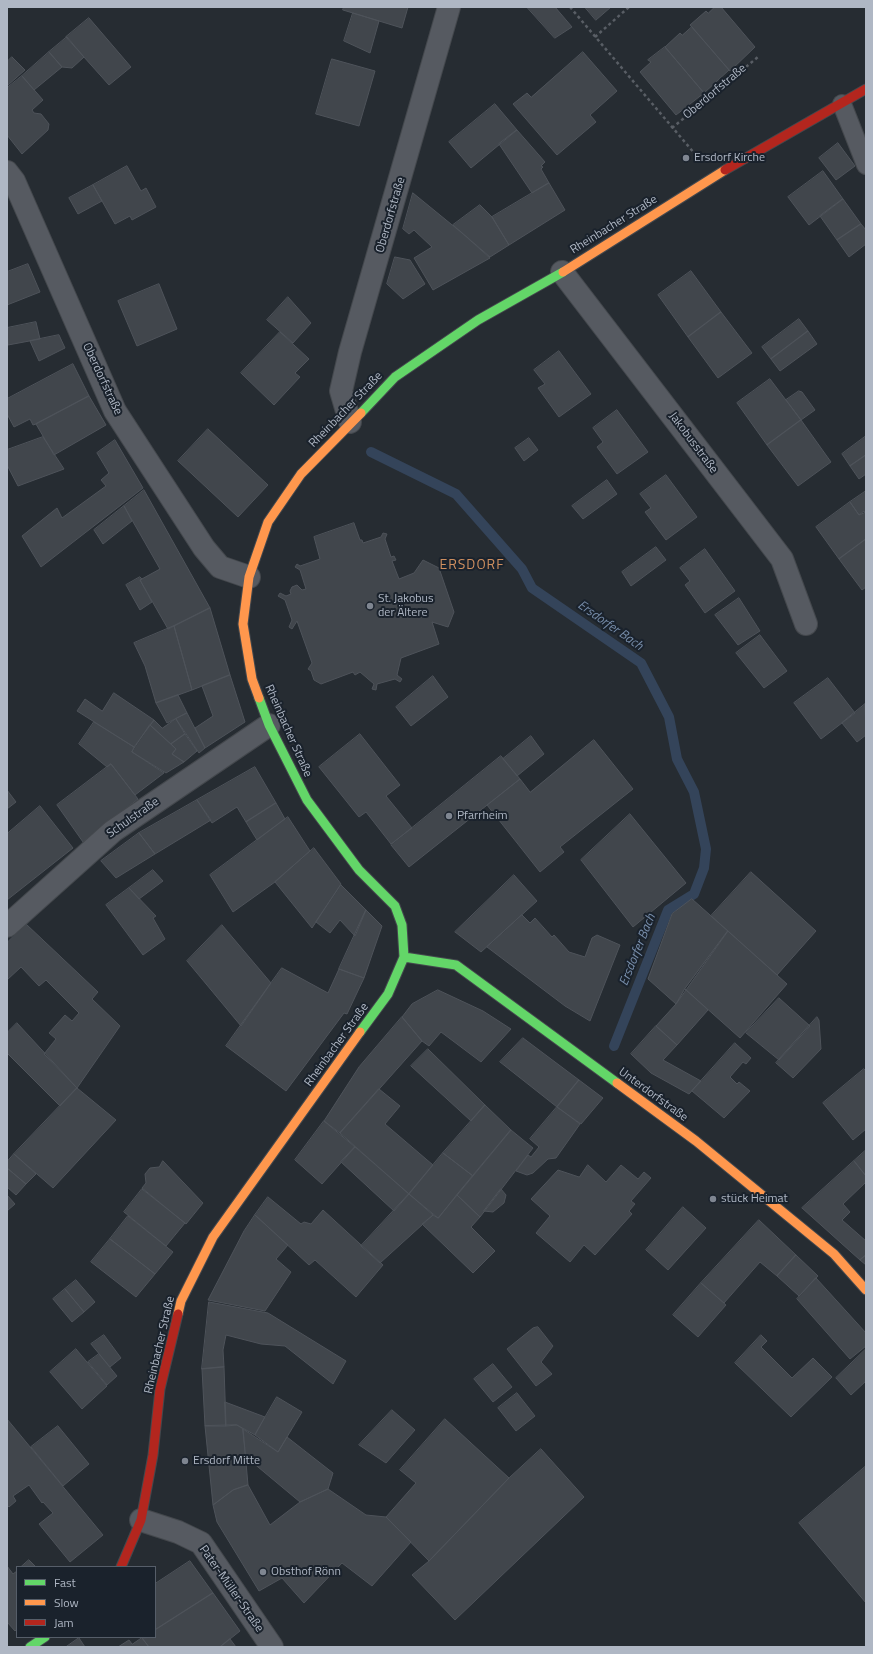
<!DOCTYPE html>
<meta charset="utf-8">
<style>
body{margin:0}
#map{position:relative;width:873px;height:1654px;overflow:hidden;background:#262c32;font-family:"Titillium Web",sans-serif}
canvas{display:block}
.frame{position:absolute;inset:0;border:8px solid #afb7c4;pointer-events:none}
.legend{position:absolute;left:16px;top:1566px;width:140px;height:72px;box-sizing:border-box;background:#1a222c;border:1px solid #565e69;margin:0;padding:5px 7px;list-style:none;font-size:12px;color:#afb7c4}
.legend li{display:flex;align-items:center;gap:8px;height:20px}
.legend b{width:20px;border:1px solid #565e69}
</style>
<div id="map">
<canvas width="873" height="1654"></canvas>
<div class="frame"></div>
<ul class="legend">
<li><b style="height:5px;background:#63d668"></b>Fast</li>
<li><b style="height:5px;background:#ff974d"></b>Slow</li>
<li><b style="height:5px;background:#b3261e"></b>Jam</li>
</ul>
</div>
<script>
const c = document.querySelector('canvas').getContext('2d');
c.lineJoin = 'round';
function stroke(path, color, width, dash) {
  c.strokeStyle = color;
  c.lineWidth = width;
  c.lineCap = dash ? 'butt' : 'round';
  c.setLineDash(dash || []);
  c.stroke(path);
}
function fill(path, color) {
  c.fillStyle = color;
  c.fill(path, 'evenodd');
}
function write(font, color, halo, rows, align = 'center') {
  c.font = font + ' "Titillium Web",sans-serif';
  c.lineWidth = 4;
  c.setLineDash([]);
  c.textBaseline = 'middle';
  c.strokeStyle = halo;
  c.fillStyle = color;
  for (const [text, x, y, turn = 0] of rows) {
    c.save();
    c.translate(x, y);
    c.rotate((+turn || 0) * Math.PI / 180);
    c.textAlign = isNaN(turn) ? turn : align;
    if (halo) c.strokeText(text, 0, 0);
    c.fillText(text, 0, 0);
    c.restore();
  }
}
stroke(new Path2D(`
 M371,452L456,494L522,569L532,588L641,663L669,717L677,759L694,792L706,849L704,868L694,894L668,910L614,1046`), '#34445a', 10);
const building = new Path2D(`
 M344,7H408L402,28L343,10Z
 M527,7H555L572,27L555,38Z
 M585,7H611L596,20Z
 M715,7H721L755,47L730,71L690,25L706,11L708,13Z
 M353,13L379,21L370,53L344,41Z
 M89,18L131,67L109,85L66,37Z
 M692,27L729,70L704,93L665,47L680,33L682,35Z
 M67,37L84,57L72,68L62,67L49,52Z
 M665,47L704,93L676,115L640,72L651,62L648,60Z
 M49,52L62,67L34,90L22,76Z
 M583,52L617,91L590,115L596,122L557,155L513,104L527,93L531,97Z
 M12,57L25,70L7,86V62Z
 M332,59L375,71L359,126L316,114Z
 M22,76L43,100L32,110L34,113L41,114L49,124L48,130L22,154L7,135V88Z
 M495,104L517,130L471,168L449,142Z
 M517,130L545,162L541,166L543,167L541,169L549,183L532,193L499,144Z
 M838,143L855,166L836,180L819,158Z
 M127,166L141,191L146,188L156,207L132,220L130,216L115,224L93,185Z
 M823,171L843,199L809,225L788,197Z
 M549,183L565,210L509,245L492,217Z
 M93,185L102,201L78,214L69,198Z
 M413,193L462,233L490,258L433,290L414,258L432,247L414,230L409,234L403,229Z
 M843,199L861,224L837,240L820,216Z
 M480,205L492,217L509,245L490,257L453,225Z
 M861,224L866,230V244L849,257L837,240Z
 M395,257L410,260L425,284L403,299L387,284Z
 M28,264L40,292L7,305V272Z
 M691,271L721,312L688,337L658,295Z
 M159,284L177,329L137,346L118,301Z
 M288,297L311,323L293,343L267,320Z
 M721,312L752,353L718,378L688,337Z
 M799,319L808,331L771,359L762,347Z
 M36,322L40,339L8,345L7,328Z
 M808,331L817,344L780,371L771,359Z
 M280,332L309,359L295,373L300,377L274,405L241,373Z
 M59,335L65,348L39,361L30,341Z
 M559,351L591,394L559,417L538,388L545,384L534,370Z
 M73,364L89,396L36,424L33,425L30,419L14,427L7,414V399Z
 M770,379L801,420L767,445L737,403Z
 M799,391L802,392L815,410L801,420L786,400Z
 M89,396L106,425L54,455L36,424Z
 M617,410L648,452L617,474L597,447L603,442L593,428Z
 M801,420L831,462L798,486L767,445Z
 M208,429L268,485L238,517L178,461Z
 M866,436V455L850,466L842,454Z
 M43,437L64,469L18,486L7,465V450Z
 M529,438L538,450L524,461L515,448Z
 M115,440L143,488L41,567L22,536L57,508L62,518L106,486L101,480L109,473L97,453Z
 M866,455V474L859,479L850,466Z
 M666,475L697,517L666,540L645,512L651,508L640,494Z
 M607,480L617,494L583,519L572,506Z
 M144,490L210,608L168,629L140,580L160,569L124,506Z
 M866,491V512L859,515L850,502Z
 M850,502L859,515L864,511L866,514V539L839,559L816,527Z
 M124,506L132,521L103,544L94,530Z
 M354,523L360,540H362L363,543L381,537L383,533L387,534L385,539L391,557L394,556L396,560L392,561L399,579L414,573L423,560L439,568L454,612L448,627L432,622L439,644L401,658L397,675L402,679L400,682L395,679L377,684L376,690L372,689L374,684L360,672L355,675L353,672L321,684L314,680L311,671L308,669L312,663L297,621L292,629L289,627L292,620L285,600L278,596L280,593L286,596L291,594L290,591L292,587L297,585L302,590L306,589L300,570L295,567L297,564L300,566L320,559L314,537Z
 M866,539V587L862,590L839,559Z
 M656,547L666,560L631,586L622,572Z
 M705,549L735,591L705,613L685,585L690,581L680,568Z
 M140,577L142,579L140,580L152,602L140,610L126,585Z
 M739,598L760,631L738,645L715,615Z
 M210,608L230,675L192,690L174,626Z
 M174,626L192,690L156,703L145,666L134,643Z
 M760,635L787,671L764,688L736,653Z
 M230,675L245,722L205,748L195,728L213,716L202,686Z
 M433,676L448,697L411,726L396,707Z
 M828,678L855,713L821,739L794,703Z
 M114,693L154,720L134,747L77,711L85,699L102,711Z
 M178,695L187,713L167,723L156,703Z
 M865,704L866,735L857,742L842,723Z
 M187,713L205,748L199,753L176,719Z
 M176,719L185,734L171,744L150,725L154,720L162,728Z
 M94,722L134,747L132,752L164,773L135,795L111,764L107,767L79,744Z
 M150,725L176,749L172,754L184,762L166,773L132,752Z
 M185,734L197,751L184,762L172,754L176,749L171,744Z
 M360,734L400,785L386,796L412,828L391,844L366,812L359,817L319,767Z
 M531,736L544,754L517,776L503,759Z
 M594,740L633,789L560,847L564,852L540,872L487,805L520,779L530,792Z
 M501,756L520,779L409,867L391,845Z
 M111,764L138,799L83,842L57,805Z
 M255,767L276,803L246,822L237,807L212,823L197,800Z
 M7,790L16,802L7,809Z
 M197,800L211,820L155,854L139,833Z
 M276,803L285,819L257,840L246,822Z
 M40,806L73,848L7,900V834Z
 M630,814L686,883L633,927L581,860Z
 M288,817L310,851L275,882L233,912L210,875Z
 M139,833L155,854L116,878L101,861Z
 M314,848L341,884L312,928L275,882Z
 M153,870L163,881L139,899L129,888Z
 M751,872L816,931L777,975L711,916Z
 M514,875L537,901L481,952L455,932Z
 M341,885L366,910L355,936L340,920L330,933L316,922Z
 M129,888L156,916L153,918L165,939L143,955L106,905Z
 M692,899L728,931L676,1004L648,979L672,914Z
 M366,910L382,926L364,978L339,969Z
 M522,915L530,923L535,918L552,937L554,935L569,952L585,957L592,938L597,935L620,945L590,1021L565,1006L487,947Z
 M26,924L98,992L92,999L120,1026L77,1088L44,1054L56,1039L49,1033L65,1015L72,1021L79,1013L46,980L39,986L21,967L7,980V943Z
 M222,925L271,983L241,1026L187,961Z
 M728,931L787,984L740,1038L685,989Z
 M282,968L328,993L339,969L364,978L347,1014L344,1013L286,1091L226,1046Z
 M685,989L708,1010L677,1045L656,1026L676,1004Z
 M438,990L483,1011L511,1029L481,1062L441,1032L429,1046L422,1041L402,1017L412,1004Z
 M779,998L810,1026L779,1060L746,1033Z
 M402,1017L422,1041L340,1133L324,1121L359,1067Z
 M817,1017L819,1020L821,1049L793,1078L776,1063Z
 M17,1023L77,1088L60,1106L7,1053V1033Z
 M656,1026L677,1045L663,1060L701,1081L689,1094L651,1073L631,1054Z
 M523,1038L579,1080L557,1107L500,1062Z
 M735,1043L751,1058L746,1064L743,1062L730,1077L737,1084L739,1082L750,1091L724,1118L692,1091Z
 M428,1049L485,1105L471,1121L411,1066Z
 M864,1069L866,1071V1129L853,1140L823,1103Z
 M579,1080L603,1098L581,1124L557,1107Z
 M77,1088L116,1120L53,1188L14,1154Z
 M379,1089L400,1106L385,1124L433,1165L409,1194L340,1133Z
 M485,1105L511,1130L473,1176L443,1153Z
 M557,1107L580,1124L556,1158L548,1159L533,1173L527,1175L516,1171L528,1155L531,1157L539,1147L530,1139Z
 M324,1121L355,1147L322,1184L295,1160Z
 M511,1130L533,1148L480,1217L457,1195Z
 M355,1147L409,1194L394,1211L341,1162Z
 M866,1150V1176L854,1161Z
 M443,1153L473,1176L438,1218L409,1194Z
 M14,1154L36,1174L26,1184L7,1168V1162Z
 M163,1161L203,1203L186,1224L142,1188L146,1183L145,1174L150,1168L159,1167Z
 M854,1161L866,1176V1182L843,1204L850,1212L842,1220L866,1241V1255L860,1260L802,1208Z
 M588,1165L606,1182L621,1165L638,1179L644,1172L651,1178L631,1201L635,1204L629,1211L632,1214L595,1255L584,1245L570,1262L536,1233L550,1216L531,1199L558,1170L579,1177Z
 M7,1168L26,1184L16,1195L7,1187Z
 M142,1189L185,1223L166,1246L124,1212Z
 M501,1189L506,1195L504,1203L493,1212L484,1211Z
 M409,1194L433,1215L380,1263L361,1246Z
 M7,1195L15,1204L7,1211Z
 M457,1195L480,1217L471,1227L495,1251L473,1273L422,1224L433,1215L438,1218Z
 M268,1197L301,1224L304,1222L311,1224L323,1210L383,1265L356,1297L315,1260L309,1265L255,1215Z
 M683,1207L706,1228L668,1270L646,1250Z
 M255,1215L288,1245L276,1259L291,1272L265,1311L208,1300L244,1231Z
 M128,1216L173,1252L155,1274L110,1239Z
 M759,1220L796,1255L777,1276L760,1262L724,1303L701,1283Z
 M110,1239L155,1274L136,1297L91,1262Z
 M796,1255L818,1276L799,1296L777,1276Z
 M866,1255V1265L860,1260Z
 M816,1278L866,1333V1346L850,1359L797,1299Z
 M76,1280L95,1302L84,1312L65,1289Z
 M701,1283L726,1305L698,1337L673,1315Z
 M65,1289L84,1312L72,1322L53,1299Z
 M209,1302L268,1313L346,1361L333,1384L285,1346L261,1344L226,1335L223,1350L224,1367L202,1369Z
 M538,1327L553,1346L541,1362L552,1374L536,1386L507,1349L533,1328Z
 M104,1335L121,1358L110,1367L91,1344Z
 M761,1335L767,1341L761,1347L792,1378L813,1358L832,1377L791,1417L735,1363Z
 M76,1349L107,1386L82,1409L50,1372Z
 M866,1349V1381L851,1395L836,1378Z
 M99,1354L117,1376L107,1385L88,1362Z
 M493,1364L512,1387L493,1402L474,1379Z
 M224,1367L226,1426H205L202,1369Z
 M517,1393L535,1416L516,1431L498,1408Z
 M277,1397L302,1412L278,1452L255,1435Z
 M225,1402L265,1417L255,1435L237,1425L226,1426Z
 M392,1410L415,1430L386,1463L359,1445Z
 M7,1419L103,1535L70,1562L39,1524L53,1513L43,1502L42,1503L29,1485L13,1496L16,1501L9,1507L7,1505Z
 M445,1419L509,1478L429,1561L386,1517L416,1483L400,1470Z
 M237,1425L243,1429L248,1485L233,1490L213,1505L205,1426Z
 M58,1426L89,1464L63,1486L31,1447Z
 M243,1429L278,1452L287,1437L333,1473L328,1489L300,1502L246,1457Z
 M541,1449L584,1497L455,1620L412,1575L429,1561L509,1478Z
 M866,1466V1603L799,1523Z
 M248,1485L270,1525L300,1502L328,1489L366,1515L386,1517L411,1542L372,1586L342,1563L304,1603L282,1578L259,1591L217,1522L213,1505L233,1490Z
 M29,1560L36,1567H21Z
 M190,1561L213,1593L155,1630V1584Z
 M7,1566L13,1574L17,1571V1629L15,1631L7,1622Z
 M213,1593L240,1631L220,1647H149L142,1638L155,1637V1630Z
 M79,1638L85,1647H66Z
 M142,1638L149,1647H118L129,1640L132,1644Z
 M230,1639L236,1647H220Z`);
fill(building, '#41464c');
stroke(building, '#4e535a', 1);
const lane = new Path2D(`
 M842,104L866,165`);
const street = new Path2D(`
 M7,172L14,181L115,411L204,548L220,567L249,577
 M562,272L782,559L806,624
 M350,422L341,391L350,352L449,7
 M7,926L113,831L269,725
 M141,1520L178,1532L201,1543L272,1647`);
const fast = new Path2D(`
 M361,413L395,377L478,320L563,272
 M259,698L269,725L307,800L359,870L395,906L402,925L404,957L388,994L360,1032
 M404,957L456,965L617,1083
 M30,1647L45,1637`);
const slow = new Path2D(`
 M563,272L725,170
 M259,698L252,679L243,624L249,577L268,522L301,474L361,413
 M617,1083L696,1141L834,1254L866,1290
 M178,1314L181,1301L213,1237L360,1032`);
const jam = new Path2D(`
 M725,170L866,89
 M121,1567L141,1520L153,1455L160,1389L178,1314`);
stroke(lane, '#44484d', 20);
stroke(street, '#44484d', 24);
stroke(fast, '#44484d', 11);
stroke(slow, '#44484d', 11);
stroke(jam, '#44484d', 11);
stroke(new Path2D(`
 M570,7L695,154
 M595,37L629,7
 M672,128L758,57`), '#595e65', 2.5, [3, 3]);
stroke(lane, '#565a61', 18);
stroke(street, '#565a61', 22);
stroke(fast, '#63d668', 9);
stroke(slow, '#ff974d', 9);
stroke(jam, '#b3261e', 9);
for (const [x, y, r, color] of [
 [686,158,4,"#7f8691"],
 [370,606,4,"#7f8691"],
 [449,816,4,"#7f8691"],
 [713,1199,4,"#7f8691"],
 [185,1461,4,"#7f8691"],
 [263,1572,4,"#7f8691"]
]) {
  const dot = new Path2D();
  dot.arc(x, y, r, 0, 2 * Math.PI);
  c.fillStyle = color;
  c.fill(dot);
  stroke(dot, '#1a222c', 1.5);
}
write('12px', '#afb7c4', '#1a222c', [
 ["Oberdorfstraße",715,92,-40],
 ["Oberdorfstraße",391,215,-74],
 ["Rheinbacher Straße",614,225,-32],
 ["Oberdorfstraße",102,379,65],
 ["Rheinbacher Straße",346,410,-46],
 ["Jakobusstraße",693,443,53],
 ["Rheinbacher Straße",288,731,66],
 ["Schulstraße",133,818,-35],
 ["Rheinbacher Straße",337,1045,-54],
 ["Unterdorfstraße",653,1095,36],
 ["Rheinbacher Straße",160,1345,-77],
 ["Pater-Müller-Straße",231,1589,55]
]);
write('12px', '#afb7c4', '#1a222c', [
 ["Ersdorf Kirche",694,158],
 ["St. Jakobus",378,599],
 ["der Ältere",378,613],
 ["Pfarrheim",457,816],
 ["stück Heimat",721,1199],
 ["Ersdorf Mitte",193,1461],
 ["Obsthof Rönn",271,1572]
], 'left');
write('italic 13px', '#788eab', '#1a222c', [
 ["Ersdorfer Bach",610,626,35],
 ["Ersdorfer Bach",638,950,-68]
]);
c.letterSpacing = '1px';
write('14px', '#cf8f5f', '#1a222c', [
 ["ERSDORF",472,566]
]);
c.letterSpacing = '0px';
</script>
